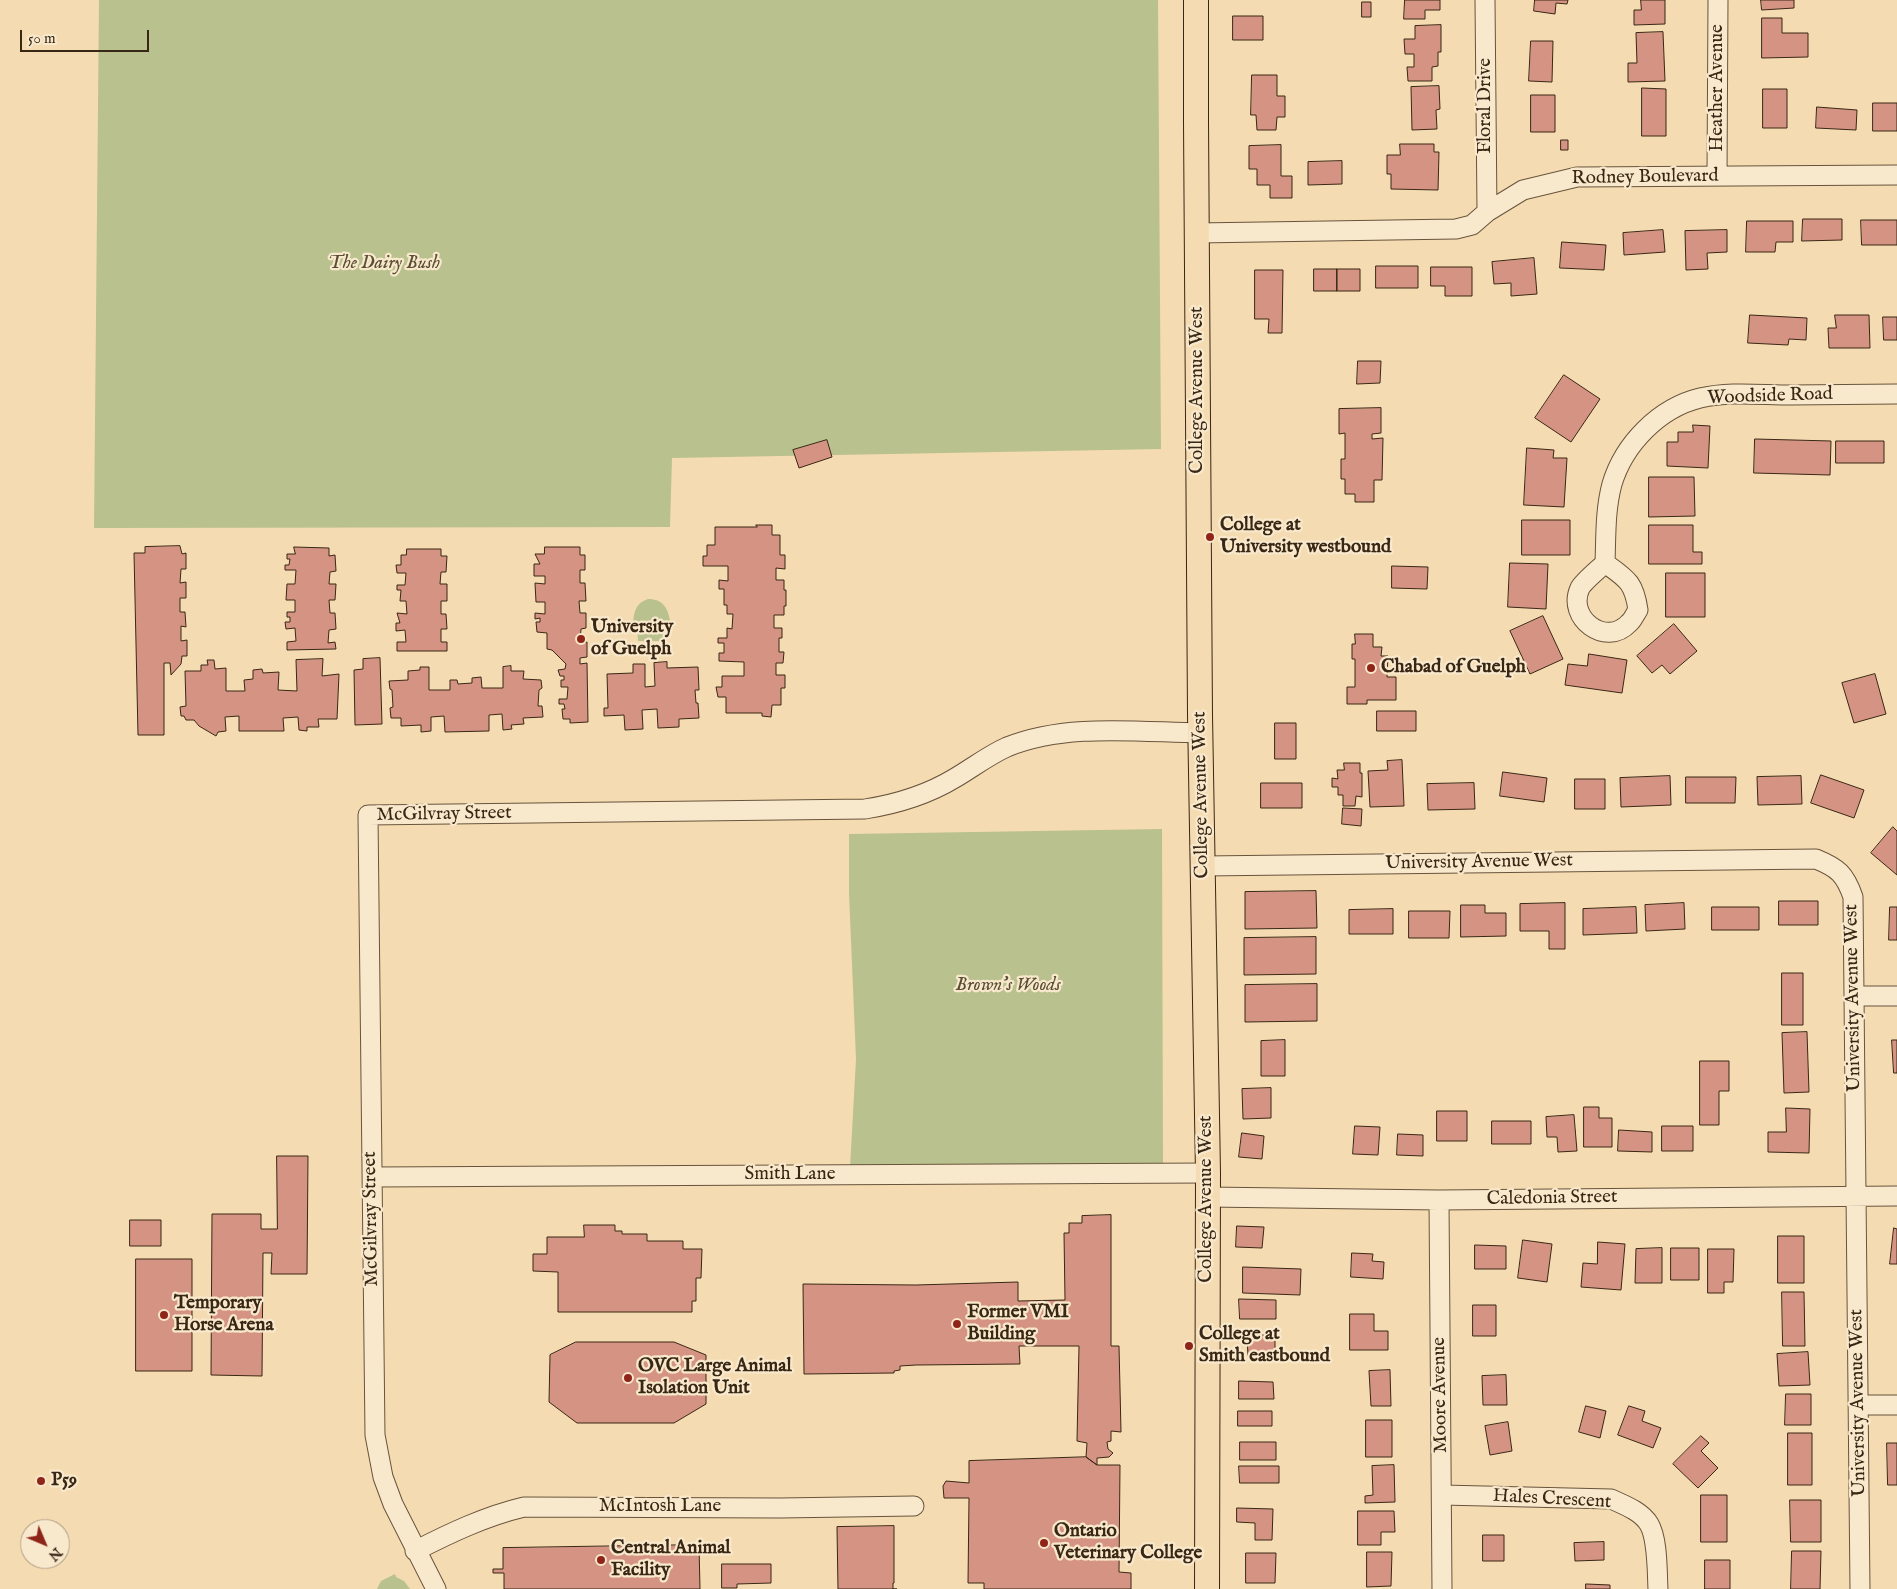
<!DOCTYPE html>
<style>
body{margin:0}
#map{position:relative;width:1897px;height:1589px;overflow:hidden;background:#f5dbb1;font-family:"IM FELL English",serif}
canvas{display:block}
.north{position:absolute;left:20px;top:1519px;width:50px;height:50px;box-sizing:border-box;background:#f8e8cc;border:1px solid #ac9b83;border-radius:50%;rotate:135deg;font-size:14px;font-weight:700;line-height:20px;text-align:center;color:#392715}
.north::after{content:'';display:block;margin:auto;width:18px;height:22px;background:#8f2418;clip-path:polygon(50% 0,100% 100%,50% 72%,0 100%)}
.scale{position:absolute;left:20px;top:30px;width:129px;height:22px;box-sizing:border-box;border:2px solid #392715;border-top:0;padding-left:6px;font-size:15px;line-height:18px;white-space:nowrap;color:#392715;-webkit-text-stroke:4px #f8e8cc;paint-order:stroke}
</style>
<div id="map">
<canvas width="1897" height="1589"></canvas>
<div class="north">N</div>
<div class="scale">50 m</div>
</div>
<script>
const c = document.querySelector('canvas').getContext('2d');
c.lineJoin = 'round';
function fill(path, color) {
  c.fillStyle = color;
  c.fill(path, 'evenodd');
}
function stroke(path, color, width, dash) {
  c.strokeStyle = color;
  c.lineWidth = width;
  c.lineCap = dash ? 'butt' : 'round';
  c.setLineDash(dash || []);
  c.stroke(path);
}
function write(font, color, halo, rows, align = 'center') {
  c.font = font + ' "IM FELL English",serif';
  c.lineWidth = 4.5;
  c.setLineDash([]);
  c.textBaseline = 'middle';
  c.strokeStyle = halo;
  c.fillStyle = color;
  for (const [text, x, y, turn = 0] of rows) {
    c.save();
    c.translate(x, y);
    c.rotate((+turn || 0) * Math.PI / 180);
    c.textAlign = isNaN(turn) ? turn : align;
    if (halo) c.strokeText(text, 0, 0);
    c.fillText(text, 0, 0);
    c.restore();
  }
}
fill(new Path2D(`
 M99,0H1158L1161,449L672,458L670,527L94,528Z
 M648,599C663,599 668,608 670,621L666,622L667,641H638L637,623H633C634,611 636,603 648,599Z
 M1162,829L1163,1164L850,1168L856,1059L849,893V834Z
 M395,1574L396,1577L404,1581L410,1589H377L381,1581Z`), '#b9c18e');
const building = new Path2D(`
 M1405,0H1440V10H1425V19H1404Z
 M1535,0H1568L1567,4L1556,3L1555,14L1534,11Z
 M1641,0H1665V24L1634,25V10H1641Z
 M1761,0H1794V8L1762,10Z
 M1362,2H1371V17H1362Z
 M1233,16H1263V40H1233Z
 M1762,18H1782V33H1808V57L1762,58Z
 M1441,25V52H1438V66L1432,67V81H1408L1407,67H1414V54H1405L1404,39H1415V26Z
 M1663,32L1665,81L1628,82V63H1637L1636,33Z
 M1531,41H1553L1552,82L1529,81Z
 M1252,75H1277V96H1285V117H1277L1276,130H1257L1256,115H1251Z
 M1439,86L1440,109L1436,110L1437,129L1412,130L1411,87Z
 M1642,88L1666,89V136H1642Z
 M1763,89H1787V128H1763Z
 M1531,95H1555V132H1531Z
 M1873,103H1897V131H1873Z
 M1817,107L1857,110L1856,130L1816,128Z
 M1561,140H1568V150H1561Z
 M1400,144H1434V152H1439L1438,190L1391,189V174H1387V155H1400Z
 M1281,145V176H1292V198H1270V185H1257V169H1249V146Z
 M1342,161V184L1308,185V162Z
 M1803,219H1842V240L1802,241Z
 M1861,220H1897V245H1862Z
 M1747,221H1793V242H1776L1775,252H1746Z
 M1663,230L1665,252L1624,255L1623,233Z
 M1727,230V252L1707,253L1708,269L1686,270L1685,231Z
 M1562,242L1606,245L1604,270L1560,268Z
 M1534,258L1537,294L1511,296V283L1494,284L1492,262Z
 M1376,266H1418V288H1376Z
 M1431,267H1472V296H1445V286H1431Z
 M1314,269H1337V291H1314Z
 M1337,269H1360V291H1337Z
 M1255,270H1283L1282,333H1268L1269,319H1255Z
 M1750,315L1807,318L1806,340L1789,339L1788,345L1748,343Z
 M1835,315H1869L1870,348H1829L1828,328H1836Z
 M1883,317H1897V340H1884Z
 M1358,361H1381L1380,383L1357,384Z
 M1564,375L1600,399L1571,442L1535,418Z
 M1381,408V433L1372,434V439L1383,438L1382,480H1374V502H1355V494H1345V479H1341V459H1345V433L1339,434V409Z
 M1693,425L1710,426L1708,468L1667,466V442H1678V432H1693Z
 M1755,439L1831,441L1830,475L1754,473Z
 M827,440L832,457L799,468L793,450Z
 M1836,441H1884V463H1836Z
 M1527,448L1554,450L1553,458H1567L1564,507L1524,505Z
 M1649,477H1694L1695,516L1649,517Z
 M1522,520H1570V555H1522Z
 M756,525H772V535H780V555H785V569L776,568V580H784V590H786V606H784V615H774V628H782V638H779V652H784L783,663H776V675H785V688H781V705H772L771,717L762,716V713H726V697H718L716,687H722V676H744V662L719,661V653H724V643H718V638H727V628L732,629L733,614H727V605H724V589H719V580L728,581V566H703V556H707V545H715V527H757Z
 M1649,525H1693V552H1702V564H1649Z
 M180,546L182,554L186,553V569H181L180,583L186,582V598H180V612H185L186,627L181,626V641L187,640V656H182L181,664L171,675L170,663H164V735H138L134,553H145V547Z
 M294,547L329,548V556L335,555L336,571L330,572L329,584H336L335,600H329L330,613H335L336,629L329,630L328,643L335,642L336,649L287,650V642L296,641L295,628L286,629L285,622H290V617H287V612H295V600H286L287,584H295L296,570H285V565H289L290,559H287V554H295Z
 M545,547H580V555H585V570H580V583H585L586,601H579L580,613H586V628L581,629L580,642H587V657L580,658V664L587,663L588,722L570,723V719H563L562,709H565L564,704H559V699H567L568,687H561V680H564V676H560L558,670L565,669L566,664L552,650L547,649V633L537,632L536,622H540V618L535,619V613L545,614V602H536L535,583L545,584V576H534V564H540L535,554H544Z
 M407,549H441V556H447L446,572H441L440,584H447V601H441V614H446L447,629H441V642H447V651H397V642H406L405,630L396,631V623H400L397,613L407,614L406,601H400L401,590H397V585H405L406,573H397L396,565H401V555H406Z
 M1510,563L1548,564L1546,609L1508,607Z
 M1392,566L1428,567L1427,589L1392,588Z
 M1666,573H1705V617H1666Z
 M1543,616L1563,659L1530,674L1510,631Z
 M1674,624L1697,651L1670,674L1662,665L1652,673L1637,656Z
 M1355,634H1373V647H1382L1381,656H1388L1387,677H1396V700H1367V704H1347V687H1355V659H1352V644H1355Z
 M1589,654L1627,660L1622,693L1565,685L1568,664L1587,666Z
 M380,658L382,724L355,725L354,670L363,669V659Z
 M323,659L322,676L339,674L337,719H318L319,727H307V731L299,730L298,717L283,718L284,731H239V716L225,717L226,731L218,732L216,736L199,726L194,720H186L184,716H181L180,707L186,706L185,671H201V665H208L207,660H214L215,669L226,668V691H245L244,680L253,679V670L262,669L263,673L279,672L278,690L297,691L296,660Z
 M667,662V668L698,667L699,690H695L696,703H698L699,718L679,719V727L658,728L657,709L642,710L643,729L625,730L624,715L604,716V708H608L607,674L633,673V664H645V687L655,686L654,663Z
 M511,666V671H524L523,679L541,680L542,688L539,690L538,706H542L543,717L523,718L524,724L511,725L512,729L503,730L502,714L489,715V731L445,732L444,716L431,717V731L421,732V725L401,726V718H391L390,708L393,707L392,690L390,689L389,681L408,680V671L420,670V667H429V690H450V680H457L458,684L472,683V678L481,677L482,688H503V667Z
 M1875,674L1886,714L1854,723L1842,683Z
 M1377,711H1416V731H1377Z
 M1275,723H1296V759H1275Z
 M1402,760L1404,806L1370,807L1368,771L1388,770L1387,761Z
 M1344,763H1360V773H1362V797L1356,796L1355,806H1343V795H1338V787H1332V778L1338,779L1337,770H1344Z
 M1503,772L1547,778L1544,802L1500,796Z
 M1821,775L1864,790L1854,818L1811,803Z
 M1670,776L1671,805L1621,807L1620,778Z
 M1801,776L1802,804L1758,805L1757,777Z
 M1686,777H1736L1735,803H1686Z
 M1575,779H1605V809H1575Z
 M1261,783H1302V808H1261Z
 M1474,783L1475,809L1428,810L1427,784Z
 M1343,808L1362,809L1361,826L1342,824Z
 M1893,827L1897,831V875L1871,853Z
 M1316,891L1317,928L1245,929V892Z
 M1779,901H1818V925H1779Z
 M1565,903V949H1549V931H1520V904Z
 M1684,903L1685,929L1646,931L1645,905Z
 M1461,905H1485V913H1506V936L1461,937Z
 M1636,907L1637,933L1583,935V909Z
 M1712,907H1759V930H1712Z
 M1890,907H1897V940H1889Z
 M1393,909V934H1349V910Z
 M1409,911H1450L1449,938H1409Z
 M1316,937V974L1244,975V938Z
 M1782,973H1803V1025H1782Z
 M1317,984V1021L1245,1022V985Z
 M1807,1032L1809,1092L1784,1093L1782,1033Z
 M1285,1040V1076H1261V1041Z
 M1892,1040H1897V1073H1894Z
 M1700,1061H1729V1091H1719V1125H1700Z
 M1271,1088V1118L1243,1119L1242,1089Z
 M1584,1107H1599V1118H1612V1147H1584Z
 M1786,1108L1810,1109L1809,1153L1768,1152V1132H1786Z
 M1437,1111H1467V1141H1437Z
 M1574,1115L1577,1151L1558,1152L1557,1137H1547L1546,1117Z
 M1492,1121H1531V1144H1492Z
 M1355,1126L1380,1127L1378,1155L1353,1154Z
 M1662,1126H1693V1151H1662Z
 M1619,1130L1652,1132V1152L1618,1151Z
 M1242,1133L1264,1136L1262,1159L1239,1157Z
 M1398,1134L1423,1135V1156L1397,1155Z
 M277,1156H308L307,1274H271L272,1253H263L262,1376L211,1375L212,1214H261V1229H277Z
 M1111,1215V1346H1119L1121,1432L1111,1431V1441L1107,1442L1108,1449L1113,1453L1109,1457L1097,1458V1465L1086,1457L1087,1443L1077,1441L1079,1346H1019L1020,1364L916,1365L900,1366V1370L894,1371V1373L804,1374L803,1284L916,1285L1018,1282V1301L1065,1300L1064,1233H1069V1223H1082V1216Z
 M130,1220H161V1246H130Z
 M584,1225H615V1231H622V1234H647V1241H683V1249H702L701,1278H696V1301H692V1312H558V1272L533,1271V1254H547V1237H584Z
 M1237,1226L1264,1227L1262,1248L1236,1247Z
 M1894,1228L1897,1229V1264H1890Z
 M1778,1236H1804V1283H1778Z
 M1523,1240L1552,1244L1547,1282L1518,1278Z
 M1598,1242L1625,1244L1621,1290L1581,1287L1583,1263L1597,1264Z
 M1475,1245L1506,1246V1269H1475Z
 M1662,1248V1283H1635L1636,1249Z
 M1671,1248H1699V1280H1671Z
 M1708,1249H1734L1733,1282H1724V1293H1708Z
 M1352,1253L1373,1254L1372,1261L1384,1262L1383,1279L1351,1277Z
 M136,1259H192V1371H136Z
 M1243,1267L1301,1269L1300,1295L1243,1293Z
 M1782,1292H1804L1805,1346H1783Z
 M1239,1299L1276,1300V1319H1240Z
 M1473,1305H1496V1336H1473Z
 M1350,1314H1374V1331H1388V1350H1350Z
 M1275,1335V1356H1248L1247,1336Z
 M576,1342H674L706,1355V1404L674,1423H577L549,1402L550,1355Z
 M1808,1352L1810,1385L1779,1386L1777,1354Z
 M1390,1370L1391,1406H1371L1369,1371Z
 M1506,1375L1507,1405H1483L1482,1376Z
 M1239,1381L1273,1382L1274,1399H1239Z
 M1786,1394H1811V1425H1785Z
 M1586,1406L1606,1411L1600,1438L1579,1432Z
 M1629,1406L1645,1411L1642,1421L1661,1428L1653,1448L1618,1435Z
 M1238,1411H1272V1426H1238Z
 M1366,1420H1392V1457H1366Z
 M1508,1422L1512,1451L1490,1455L1485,1426Z
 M1788,1433H1812V1485H1788Z
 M1701,1436L1709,1443L1701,1451L1718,1468L1698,1488L1673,1464Z
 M1240,1442H1276V1460H1240Z
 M1887,1443H1897V1485H1888Z
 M1086,1457L1097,1465H1120L1119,1572L1131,1573V1589H984V1583H968L969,1498H944L943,1486L946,1481L969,1483V1461Z
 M1394,1465L1395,1502L1365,1503V1496L1373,1495L1372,1466Z
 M1239,1466H1279V1483H1240Z
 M1701,1495H1727V1542H1701Z
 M1790,1500H1821V1542H1791Z
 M1237,1508L1273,1509L1272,1540H1255V1523L1237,1522Z
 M1358,1511H1394L1395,1532H1381V1545H1358Z
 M894,1526V1583H893V1589H897H838L837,1527Z
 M1483,1535H1504V1561H1483Z
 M1604,1542V1560L1575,1561L1574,1543Z
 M699,1545L700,1589H504V1573H493V1569H503V1548Z
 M1792,1551H1821L1820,1589H1791Z
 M1367,1552H1392L1391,1586L1367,1587Z
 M1246,1553H1276L1275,1583H1246Z
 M1705,1560H1730V1589H1705Z
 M722,1564H771V1583L737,1584V1588H722Z
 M1586,1584L1610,1585V1589H1586Z`);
fill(building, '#d59483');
stroke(building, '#392715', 1);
const minor = new Path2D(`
 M1485,0L1487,212
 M1717,176L1718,0
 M1197,233L1456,229L1472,225L1487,212L1523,190L1577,177L1897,175
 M1605,563C1627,579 1634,582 1638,610C1635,614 1633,620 1629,623C1606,648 1566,618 1580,588C1584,581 1599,569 1605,563C1606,537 1605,510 1612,484C1624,444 1659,408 1700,398C1730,391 1761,395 1791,395C1826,395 1862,394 1897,394
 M1203,866L1816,859C1838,868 1845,874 1853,897L1860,1589
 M1855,996H1897
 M372,1177L1208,1173
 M1207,1197L1439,1200L1897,1196
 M1439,1200L1442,1589
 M1859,1405H1897
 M1442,1495L1611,1499C1624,1505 1641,1511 1649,1524C1658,1539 1657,1572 1658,1589
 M415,1551C450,1533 486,1516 524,1507L780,1508L914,1506
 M436,1589L393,1504L383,1477L375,1435L368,815L865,809C897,804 927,795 955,778C972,768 989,755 1007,747C1066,723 1137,732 1200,733`);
const major = new Path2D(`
 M1196,0V122L1200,715L1208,1173L1207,1589`);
stroke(minor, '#68543c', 21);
stroke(major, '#392715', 26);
stroke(minor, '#f8e8cc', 19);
stroke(major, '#f5dbb1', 24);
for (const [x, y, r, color] of [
 [1210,537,5,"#8f2418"],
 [581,639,5,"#8f2418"],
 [1371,668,5,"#8f2418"],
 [164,1315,5,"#8f2418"],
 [957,1324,5,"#8f2418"],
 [1189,1346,5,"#8f2418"],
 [628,1378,5,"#8f2418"],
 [41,1481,5,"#8f2418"],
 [1044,1543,5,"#8f2418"],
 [601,1560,5,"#8f2418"]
]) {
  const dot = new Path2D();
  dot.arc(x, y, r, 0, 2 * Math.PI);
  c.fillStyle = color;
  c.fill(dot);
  stroke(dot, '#f8e8cc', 2);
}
write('19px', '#392715', '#f8e8cc', [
 ["Heather Avenue",1718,88,-90],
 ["Floral Drive",1486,106,-90],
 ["Rodney Boulevard",1645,178,-1],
 ["College Avenue West",1198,390,-90],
 ["Woodside Road",1770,397,-2],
 ["College Avenue West",1202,795,-91],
 ["McGilvray Street",444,815,-1],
 ["University Avenue West",1479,863,-1],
 ["University Avenue West",1854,998,-91],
 ["Smith Lane",790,1175],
 ["College Avenue West",1207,1199,-90],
 ["Caledonia Street",1552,1199,-1],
 ["McGilvray Street",372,1219,-91],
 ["Moore Avenue",1441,1395,-91],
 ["University Avenue West",1859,1403,-91],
 ["Hales Crescent",1552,1500,3],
 ["McIntosh Lane",660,1507]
]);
write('italic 19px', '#594e33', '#f8e8cc', [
 ["The Dairy Bush",384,264],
 ["Brown's Woods",1008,986]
]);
write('bold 19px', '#392715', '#f8e8cc', [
 ["College at",1220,526],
 ["University westbound",1220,548],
 ["University",591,628],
 ["of Guelph",591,650],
 ["Chabad of Guelph",1381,668],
 ["Temporary",174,1304],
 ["Horse Arena",174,1326],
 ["Former VMI",967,1313],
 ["Building",967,1335],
 ["College at",1199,1335],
 ["Smith eastbound",1199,1357],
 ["OVC Large Animal",638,1367],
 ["Isolation Unit",638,1389],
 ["P59",51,1481],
 ["Ontario",1054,1532],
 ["Veterinary College",1054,1554],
 ["Central Animal",611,1549],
 ["Facility",611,1571]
], 'left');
</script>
